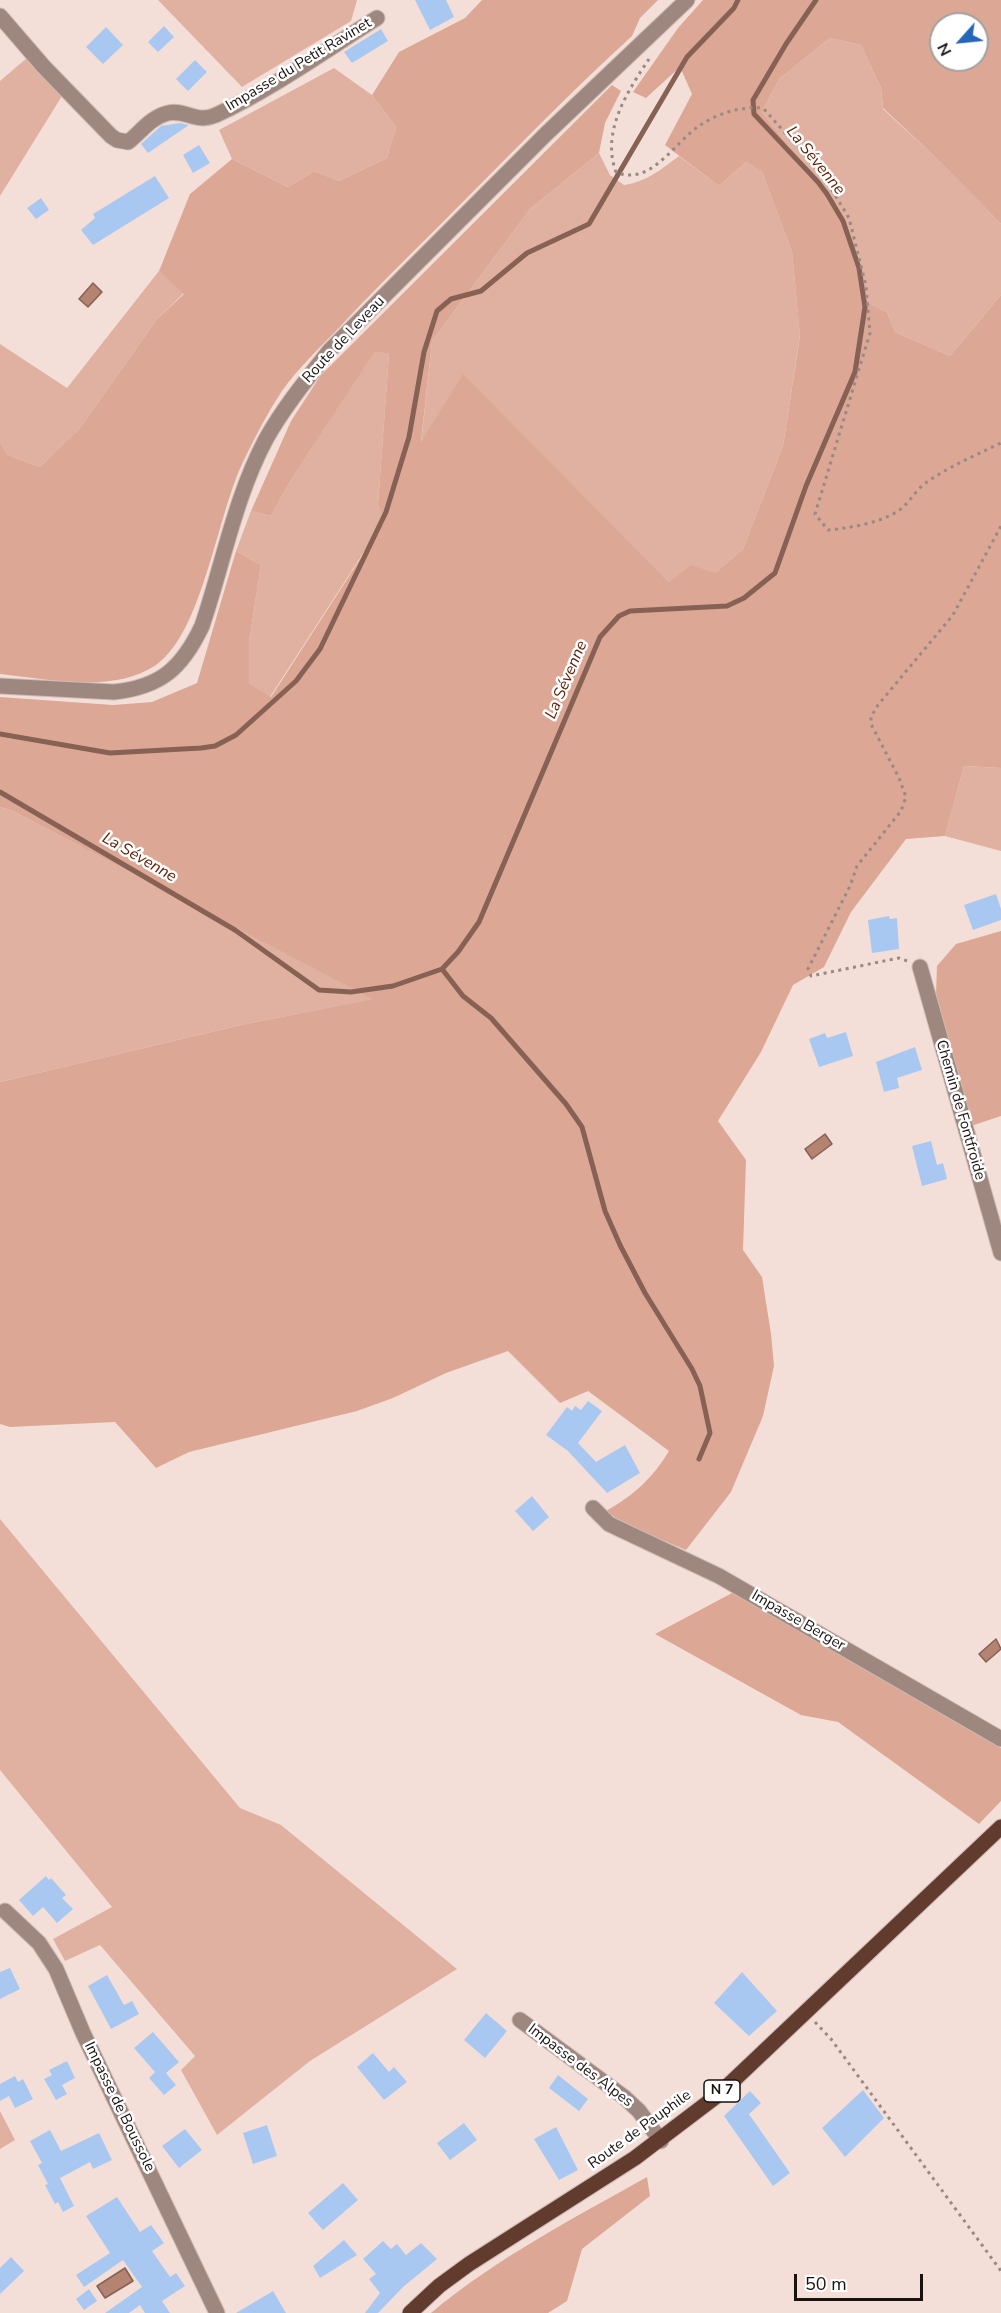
<!DOCTYPE html>
<meta charset="utf-8">
<style>
body{margin:0}
#map{position:relative;width:1001px;height:2313px;overflow:hidden;background:#f4dfd8;font-family:"Nunito Sans",sans-serif}
canvas{display:block}
.north{position:absolute;left:929px;top:12px;width:60px;height:60px;box-sizing:border-box;background:#fff;border:2px solid #a3a09f;border-radius:50%;rotate:243deg;font-size:16px;font-weight:700;line-height:24px;text-align:center;color:#191210}
.north::after{content:'';display:block;margin:auto;width:21px;height:27px;background:#2466b7;clip-path:polygon(50% 0,100% 100%,50% 72%,0 100%)}
.scale{position:absolute;left:794px;top:2274px;width:129px;height:27px;box-sizing:border-box;border:3px solid #191210;border-top:0;padding-left:8px;font-size:18px;line-height:21px;white-space:nowrap;color:#191210;-webkit-text-stroke:4px #fff;paint-order:stroke}
</style>
<div id="map">
<canvas width="1001" height="2313"></canvas>
<div class="north">N</div>
<div class="scale">50 m</div>
</div>
<script>
const c = document.querySelector('canvas').getContext('2d');
c.lineJoin = 'round';
function fill(path, color) {
  c.fillStyle = color;
  c.fill(path, 'evenodd');
}
function stroke(path, color, width, dash) {
  c.strokeStyle = color;
  c.lineWidth = width;
  c.lineCap = dash ? 'butt' : 'round';
  c.setLineDash(dash || []);
  c.stroke(path);
}
function write(font, color, halo, rows, align = 'center') {
  c.font = font + ' "Nunito Sans",sans-serif';
  c.lineWidth = 5;
  c.setLineDash([]);
  c.textBaseline = 'middle';
  c.strokeStyle = halo;
  c.fillStyle = color;
  for (const [text, x, y, turn = 0] of rows) {
    c.save();
    c.translate(x, y);
    c.rotate((+turn || 0) * Math.PI / 180);
    c.textAlign = isNaN(turn) ? turn : align;
    if (halo) c.strokeText(text, 0, 0);
    c.fillText(text, 0, 0);
    c.restore();
  }
}
fill(new Path2D(`
 M158,0H357L351,21L242,87Z
 M830,38L861,45L881,88L883,109L932,154L1001,224V295L950,356L895,332L887,312L867,302L850,232L832,202L762,112L779,79Z
 M28,57L62,96L0,196V81Z
 M334,68L372,95L396,127L387,158L339,181L314,171L288,187L232,159L219,130Z
 M599,153L610,175L624,185C646,182 662,169 679,156L719,186L748,160L762,172L792,252L800,335L783,446L743,549L715,573L669,582L463,375L421,444L432,341L530,209Z
 M159,271L184,293L157,319L80,428L40,467L8,455L0,442V344L67,388Z
 M375,350L389,354L378,504L384,521L270,697L249,683V642L261,565L236,551L251,511L271,516L289,483Z
 M964,766L1001,768V851L945,836Z
 M0,807L13,811L373,999L241,1025L0,1082Z
 M0,1519L240,1808L281,1825L457,1969L310,2061L217,2135L181,2070L195,2056L100,1945L65,1961L53,1939L112,1907L0,1770Z
 M0,2111L15,2140L0,2149Z`), '#e0b1a0');
fill(new Path2D(`
 M482,0H658L640,18L632,36C567,95 505,160 442,223C406,259 369,295 334,333C316,351 297,370 282,391C268,412 256,435 245,458C217,512 204,631 156,665C114,694 48,679 0,674V442L8,455L40,467L80,428L157,319L184,294L159,271L190,194L232,159L288,187L314,171L339,181L387,158L396,127L372,95L399,52L465,18Z
 M703,0H1001V224L932,154L883,108L881,88L861,45L830,38L779,79L762,112L832,202L850,232L867,302L887,312L895,332L950,356L1001,295V768L964,766L945,836L906,839L851,912L824,967L793,985L761,1052L718,1121L746,1160L743,1250L762,1277L771,1334L774,1366L763,1416L731,1492L686,1550L624,1524L606,1511C634,1495 652,1479 669,1451L588,1391L560,1403L508,1351L446,1373L393,1398L357,1411L189,1452L156,1468L115,1422L10,1427L0,1424V1082L241,1025L372,999L13,811L0,807V697L113,705L152,702L197,683L236,551L261,565L249,642V683L271,697L384,522L378,504L389,354L375,351L289,483L271,516L251,511L291,421L321,375L612,85L621,91L605,123L599,153L530,209L432,341L421,442L463,374L669,582L691,565L715,573L743,549L783,446L800,336L792,252L762,172L747,161L719,186L665,145L692,94L680,67L646,98L633,92L678,28ZM941,24H977V60H941Z
 M1001,931V1116L971,1126L936,994L937,966L956,944Z
 M734,1592L1001,1748V1801L979,1824L838,1722L801,1715L655,1634Z
 M647,2177L650,2196L582,2249L567,2301L548,2313H431C497,2258 572,2219 647,2177Z`), '#dca895');
const water = new Path2D(`
 M93,283L102,292L88,307L79,299Z
 M825,1134L832,1144L812,1159L805,1149Z
 M996,1639L1001,1649L986,1662L979,1654Z
 M125,2268L133,2281L105,2298L97,2286Z`);
fill(water, '#b48371');
stroke(water, '#866154', 1.5);
stroke(new Path2D(`
 M0,734L110,753L201,748L215,746L236,735L296,681L320,649L386,512L409,437L424,352L437,311L451,299L481,291L527,253L589,224L687,57L734,8L738,0
 M0,792L235,930L319,990L351,992L393,986L442,969L458,952L479,922L600,637L619,616L630,611L727,606L744,598L775,573L806,486L855,372L865,307L859,268L843,221L827,194L818,182L754,114L753,100L786,44L816,0
 M442,969L463,996L491,1018L566,1104L582,1127L605,1211L620,1245L645,1293L692,1369L700,1386L710,1433L699,1459`), '#866154', 5);
fill(new Path2D(`
 M415,0H446L454,17L430,30Z
 M164,26L174,37L158,52L148,42Z
 M106,27L123,45L103,64L86,47Z
 M381,29L388,41L352,63L344,52Z
 M195,60L207,72L188,91L176,79Z
 M180,123L189,125L148,153L141,144L161,126Z
 M199,145L210,163L193,173L183,155Z
 M155,176L169,198L93,245L81,230L95,218L93,214Z
 M41,198L49,210L36,219L27,208Z
 M996,894L1001,909V920L973,930L964,905Z
 M889,916L890,919L897,918L899,949L872,953L868,920Z
 M846,1032L853,1056L819,1067L809,1039L825,1033L827,1038Z
 M915,1047L922,1070L897,1078L899,1088L884,1092L876,1062Z
 M931,1141L937,1165L943,1163L947,1179L922,1186L912,1146Z
 M588,1401L602,1411L578,1443L596,1462L625,1445L640,1473L607,1493L568,1451L546,1435L567,1407L572,1411L575,1406L581,1410Z
 M532,1496L549,1517L533,1531L515,1511Z
 M46,1876L49,1880L51,1878L66,1895L62,1898L73,1909L57,1923L43,1907L33,1916L19,1900Z
 M10,1968L20,1989L0,1999V1972Z
 M742,1972L777,2011L749,2036L714,2003Z
 M107,1975L124,2005L132,2001L139,2014L111,2029L88,1986Z
 M486,2013L507,2031L485,2058L464,2040Z
 M153,2032L179,2062L166,2073L176,2085L164,2095L149,2078L155,2072L134,2048Z
 M373,2053L389,2072L394,2067L407,2082L384,2100L357,2067Z
 M67,2061L75,2078L62,2085L67,2094L56,2100L44,2079L52,2075L49,2070Z
 M558,2075L588,2099L579,2111L549,2088Z
 M15,2076L18,2082L23,2079L33,2099L15,2108L9,2096L0,2101V2084Z
 M863,2090L884,2118L845,2157L822,2128Z
 M750,2091L761,2103L749,2114L790,2173L773,2186L724,2116Z
 M464,2123L477,2140L450,2160L437,2143Z
 M267,2125L277,2156L253,2164L243,2133Z
 M556,2127L578,2170L559,2180L534,2139Z
 M185,2129L202,2150L179,2168L162,2146Z
 M50,2130L61,2151L99,2133L112,2160L93,2169L90,2162L60,2178L74,2206L63,2212L58,2202L55,2204L45,2185L48,2184L38,2165L42,2163L30,2141Z
 M343,2183L358,2200L323,2230L308,2213Z
 M117,2197L140,2232L151,2225L164,2243L152,2251L170,2277L176,2273L185,2286L162,2301L170,2313H145L140,2305L129,2313H105L142,2287L123,2260L84,2287L76,2275L110,2253L86,2216Z
 M344,2240L357,2255L320,2278L313,2266Z
 M383,2241L391,2249L397,2244L406,2255L421,2243L437,2259L403,2287L378,2313H365L380,2293L369,2279L376,2274L363,2259Z
 M11,2257L24,2271L0,2294V2268Z
 M89,2289L97,2301L84,2310L76,2299Z
 M273,2291L286,2313H236Z`), '#a9c8f1');
const minor = new Path2D(`
 M0,16L44,67L111,136L117,140L128,142C141,132 151,117 168,113C186,109 196,124 216,115C270,90 326,50 377,18
 M0,686L114,692C161,687 182,668 202,626C223,564 235,497 266,439C284,407 307,379 330,350L546,134L687,0
 M920,967L1001,1253
 M593,1508L609,1524L719,1576L1001,1739
 M5,1911L39,1943L56,1969L83,2033L217,2313
 M520,2020L624,2097L639,2111L661,2141`);
const major = new Path2D(`
 M410,2313L439,2286L469,2264L635,2158L718,2095L1001,1827`);
stroke(minor, '#cdbab4', 17);
stroke(major, '#cdbab4', 17);
stroke(new Path2D(`
 M649,59C627,92 601,132 616,172C650,187 674,143 699,126C711,118 726,111 741,109C749,108 756,106 764,109L824,177L849,218L866,286L870,333L815,514L828,530C849,528 880,523 898,511C910,503 916,489 927,482C950,466 976,455 1001,443
 M907,961L899,958L811,976L808,969L850,886L857,866L901,811L906,797L899,778L871,724V717L878,705L953,615L1001,526
 M815,2022L831,2039L1001,2271`), '#988984', 3, [3, 4.5]);
stroke(minor, '#9d877f', 15);
stroke(major, '#603b2e', 15);
for (const [x, y, w] of [
 [722,2091,36]
]) {
  const box = new Path2D();
  box.roundRect(x - w / 2, y - 11, w, 22, 4.5);
  c.fillStyle = '#fff';
  c.fill(box);
  stroke(box, '#191210', 1.5);
}
write('bold 14px', '#191210', null, [
 ["N 7",722,2091]
]);
write('15px', '#191210', '#fff', [
 ["Impasse du Petit Ravinet",299,65,-31],
 ["Route de Leveau",344,340,-47],
 ["Chemin de Fontfroide",960,1110,74],
 ["Impasse Berger",798,1621,30],
 ["Impasse des Alpes",580,2066,37],
 ["Impasse de Boussole",119,2107,64],
 ["Route de Pauphile",640,2130,-36]
]);
write('italic 16px', '#5a1d02', '#fff', [
 ["La Sévenne",815,161,51],
 ["La Sévenne",567,680,-67],
 ["La Sévenne",139,858,30]
]);
</script>
